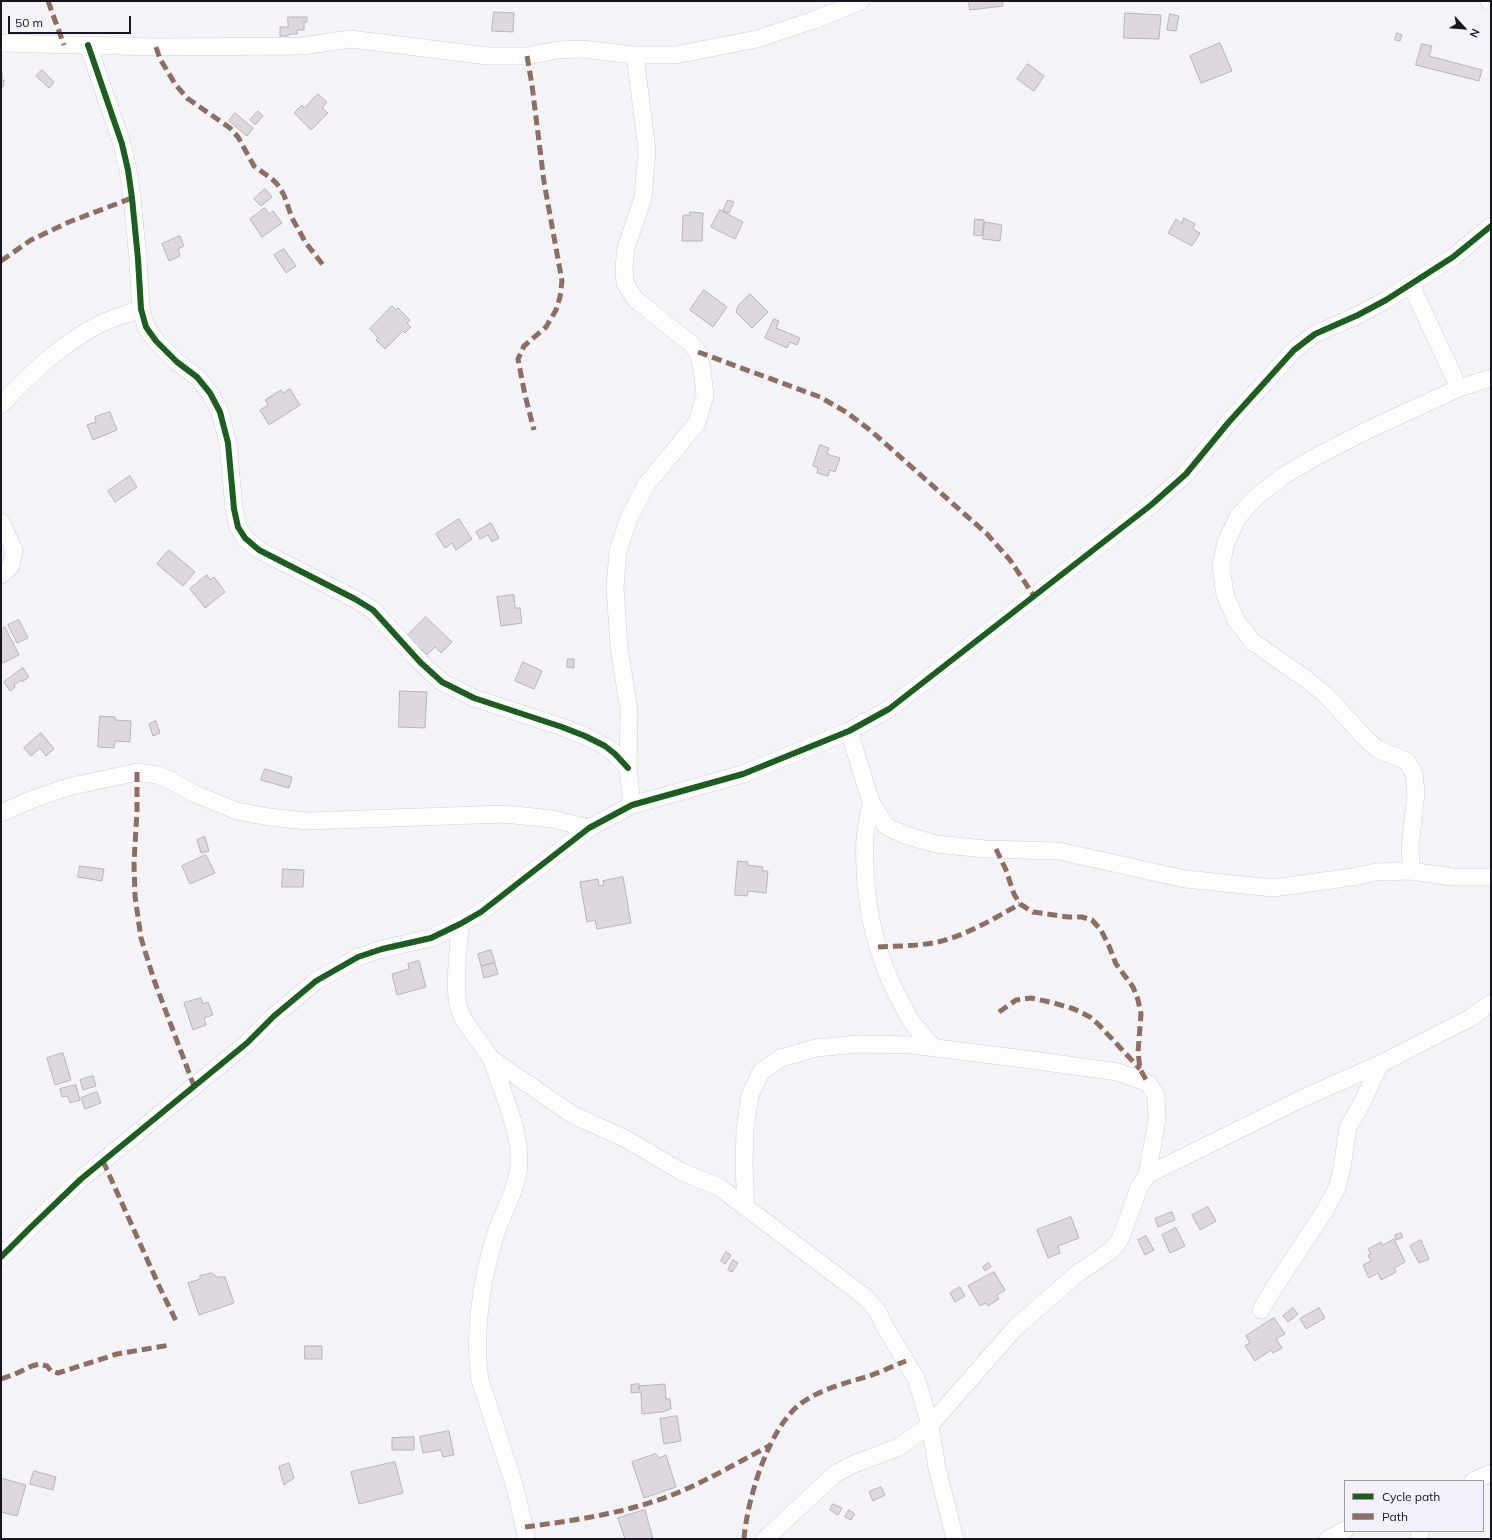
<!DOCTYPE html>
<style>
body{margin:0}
#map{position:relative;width:1492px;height:1540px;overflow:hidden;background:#f4f3f8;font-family:Mulish,sans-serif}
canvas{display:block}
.frame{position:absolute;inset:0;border:2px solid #18151e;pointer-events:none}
.legend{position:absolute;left:1344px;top:1480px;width:140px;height:52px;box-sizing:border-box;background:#f3f0fb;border:1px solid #9b98a3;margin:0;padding:5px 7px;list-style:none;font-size:12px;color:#18151e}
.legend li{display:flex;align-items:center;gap:8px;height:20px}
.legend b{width:20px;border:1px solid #9b98a3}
.north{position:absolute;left:1444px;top:8px;width:40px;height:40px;-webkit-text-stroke:3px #f3f0fb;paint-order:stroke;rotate:116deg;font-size:11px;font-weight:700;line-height:16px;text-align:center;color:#18151e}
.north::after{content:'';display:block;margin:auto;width:14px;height:18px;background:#18151e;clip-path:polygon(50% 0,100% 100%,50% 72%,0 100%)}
.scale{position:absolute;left:8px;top:16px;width:123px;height:18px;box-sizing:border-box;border:2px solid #18151e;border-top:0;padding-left:5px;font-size:12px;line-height:14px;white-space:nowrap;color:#18151e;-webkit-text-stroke:3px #f3f0fb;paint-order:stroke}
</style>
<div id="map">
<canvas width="1492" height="1540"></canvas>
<div class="frame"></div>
<ul class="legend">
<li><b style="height:5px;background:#1b5e20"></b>Cycle path</li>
<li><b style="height:5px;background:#8d6e63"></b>Path</li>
</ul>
<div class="north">N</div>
<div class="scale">50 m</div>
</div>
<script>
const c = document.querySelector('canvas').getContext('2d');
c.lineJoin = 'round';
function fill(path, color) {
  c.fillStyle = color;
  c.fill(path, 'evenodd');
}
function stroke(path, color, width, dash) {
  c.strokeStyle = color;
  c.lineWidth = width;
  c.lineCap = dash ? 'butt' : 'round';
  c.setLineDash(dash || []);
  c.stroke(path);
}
const building = new Path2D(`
 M969,1H1002L1003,6L970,10Z
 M494,12L514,13L513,32L492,31Z
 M1125,13L1161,15L1159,39L1124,38Z
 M1170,14L1179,16L1176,31L1167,30Z
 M288,17H307V22H304V30H297V34H289L288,36H280V27H288Z
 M1397,33L1402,35L1400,41L1395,40Z
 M1220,43L1232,71L1201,83L1190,56Z
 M1422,44L1432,46L1429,56L1482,70L1479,81L1416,65Z
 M1028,64L1044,76L1034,91L1017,79Z
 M42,70L54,82L49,88L36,76Z
 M1,72H2V80H4L3,87L1,86Z
 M318,94L327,102L322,108L328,113L311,130L294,113L302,105L304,108Z
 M258,111L263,116L255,125L250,120Z
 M235,113L253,128L247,136L229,121Z
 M265,189L272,197L261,206L254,199Z
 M728,200L734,202L729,213L723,211Z
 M265,208L269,214L273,211L282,223L262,237L250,219Z
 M720,210L743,222L735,239L711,227Z
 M690,212L703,213L702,241H682L683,215H690Z
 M1184,218L1195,224L1193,229L1200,233L1192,246L1168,233L1176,219L1182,223Z
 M975,219L984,220L982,236L974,235Z
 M985,222L1002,225L1000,241L983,239Z
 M180,236L184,246L178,249L180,256L169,261L162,244Z
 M284,249L296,266L286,273L274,255Z
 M704,290L727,307L713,327L690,310Z
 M750,294L768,312L752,328L736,312L738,306Z
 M392,306L396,310L398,308L410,320L407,323L411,327L405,333L403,331L385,349L376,340L378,338L370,329Z
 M774,319L779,321L776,328L800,338L797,345L790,342L787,348L765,338Z
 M290,389L300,405L269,425L260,410L268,405L265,400L281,390L283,393Z
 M110,412L117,430L93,440L87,425L96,422L95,417Z
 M820,445L829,448L827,454L840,458L835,472L830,470L828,476L817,473L818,468L813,466Z
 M130,476L137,487L115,502L108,491Z
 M459,519L472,539L456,550L452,543L445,548L436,534Z
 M491,523L499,538L492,542L488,535L480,539L476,532Z
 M169,550L195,572L183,586L157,564Z
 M207,575L210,580L214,577L225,592L205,608L190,589Z
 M514,595L515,608H520L522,623L501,626L497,597Z
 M426,617L452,642L441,653L435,647L427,655L422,649L418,655L403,640Z
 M19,620L28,638L17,643L8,625Z
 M5,627L19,655L1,664V630Z
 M568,659H574V668L567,667Z
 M523,662L542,671L534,689L515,681Z
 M23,668L29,677L22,682L21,680L14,685L15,687L10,691L4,682Z
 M400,691L427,692L425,728L399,727Z
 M100,716L115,717V720L131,721L130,742L115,741L114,748L98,747Z
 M156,721L160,733L153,736L149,724Z
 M41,733L54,749L46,756L40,748L31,756L24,748Z
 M265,769L292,777L289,788L261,780Z
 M205,837L209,851L201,853L197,840Z
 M206,855L215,873L190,884L182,866Z
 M738,861L748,862L747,865L763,867L762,871H768L766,893L748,891L747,896L735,895Z
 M80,866L104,869L102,881L78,877Z
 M283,869L304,870L303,887H282Z
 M623,877L631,923L597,929L595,920L587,922L580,882L598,879L599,886L604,885L603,881Z
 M491,950L495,962L481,966L478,954Z
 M419,961L426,987L397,995L392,974L409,969L408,964Z
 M495,963L498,974L484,978L481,967Z
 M201,998L203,1004L208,1002L213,1015L204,1018L206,1025L193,1030L184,1003Z
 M63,1053L71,1080L55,1085L47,1058Z
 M93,1076L96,1086L83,1090L80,1080Z
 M76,1085L80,1100L70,1103L68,1096L62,1097L60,1089Z
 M97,1092L101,1103L85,1109L81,1098Z
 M1208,1207L1216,1221L1200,1230L1192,1215Z
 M1172,1212L1175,1220L1158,1227L1155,1219Z
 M1071,1217L1079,1238L1058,1246L1060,1253L1048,1258L1037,1230Z
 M1176,1228L1185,1246L1170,1253L1162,1235Z
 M1401,1233L1403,1237L1396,1240L1395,1235Z
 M1146,1236L1154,1250L1145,1255L1138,1240Z
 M1394,1239L1405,1262L1394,1268L1396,1272L1381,1280L1378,1273L1369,1278L1363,1265L1371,1261L1368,1255L1371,1254L1368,1249L1381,1242L1383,1245Z
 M1421,1240L1429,1259L1419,1263L1410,1246Z
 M726,1252L731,1255L725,1264L721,1261Z
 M733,1260L738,1263L732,1272L728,1270Z
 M989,1263L991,1267L985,1271L983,1267Z
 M994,1272L1005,1290L997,1295L999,1299L988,1306L986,1303L980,1306L968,1286Z
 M212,1273L217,1277H225L234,1303L199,1315L188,1283L200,1279V1276Z
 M960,1287L965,1296L955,1302L950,1293Z
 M1293,1308L1298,1314L1288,1322L1283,1316Z
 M1319,1308L1325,1318L1306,1329L1300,1319Z
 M1274,1318L1285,1334L1276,1339L1282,1348L1273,1353L1271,1350L1255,1361L1245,1346L1250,1343L1246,1336Z
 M305,1346H322V1359H305Z
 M639,1384V1390V1386L665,1384L666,1399H670L671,1409L662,1412L642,1414L641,1392L631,1393V1385Z
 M677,1416L681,1441L664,1444L660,1419Z
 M449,1431L454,1455L443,1457L441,1450L423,1453L420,1437Z
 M414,1437V1450H392V1438Z
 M656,1454L659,1458L666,1455L676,1487L644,1498L632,1462Z
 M395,1462L403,1493L359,1504L351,1472Z
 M289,1463L294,1478L284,1485L279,1467Z
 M34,1471L56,1477L53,1490L30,1484Z
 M1,1478L26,1485L17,1516L1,1512Z
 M881,1487L885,1495L873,1501L869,1492Z
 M833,1504L842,1508L838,1515L830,1510Z
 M645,1510L653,1539H625L618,1518Z
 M849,1510L855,1514L851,1520L845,1517Z`);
fill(building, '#ddd7df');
stroke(building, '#b8b3b9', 1);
const minor = new Path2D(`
 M1489,1H1491
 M1,43L156,47L303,46L350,39L488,56H527L557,50L582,49L635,55H675L757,39L814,20L861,1
 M88,45L122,144L128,170L132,198L138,259L141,309L146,327L156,341L177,362L197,377L210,393L220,412L228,443L234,509L238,527L245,538L259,550L355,599L373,610L420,662L442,682L474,698L562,727L585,736L605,746L615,754L628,768
 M1411,285L1459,388
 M1,405C31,373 61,344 100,324C113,318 127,314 141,309
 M1,522L14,550L11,566L1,575
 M849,731L871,802L886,826L905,835L936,844L985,849L1059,851L1185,879L1273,888L1353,877L1376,872L1411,871L1452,877H1491
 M871,802C869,814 866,827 865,838C862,902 876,962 909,1017C915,1028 926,1038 934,1048
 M632,805L628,768L629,711L619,647L615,587L618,551L629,518L646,485L697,423L705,395L702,369L698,352L690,343L636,300L625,283L624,267L626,248L643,198L647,150L635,55
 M1,813L33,799L68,787L137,772L157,775L172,781L193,793L237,811L269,817L308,821L504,814L553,819L589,828
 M1411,871L1410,847L1416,793L1414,774L1407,761L1377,749L1365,738L1327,696L1306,679L1253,642L1237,622L1225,595L1221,566L1226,542L1238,517L1255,498L1283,476L1319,455L1370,429L1459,388L1491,378
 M460,924C459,948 453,986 459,1009C464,1025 481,1042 490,1057C495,1066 497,1076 501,1086C509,1109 519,1134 519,1159C520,1185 504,1209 496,1233C482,1276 473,1336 480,1380L514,1484L527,1539
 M490,1058L573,1115L626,1139L682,1172L719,1187L865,1297L877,1310L885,1327L916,1378L930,1425L937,1468L955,1539
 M746,1207L744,1165L745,1129L750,1095L761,1072L781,1058L816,1048L858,1044L912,1045L1024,1059L1118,1072L1148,1083L1156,1095L1157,1120L1147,1175
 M1,1257L31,1227L81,1179L247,1043L274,1016L316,981L358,957L382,949L431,938L460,924L481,912L589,828L632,805L743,774L849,731L889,709L1151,505L1186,474L1228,423L1294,350L1315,334L1358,315L1386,300L1453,257L1491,226
 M1261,1310L1272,1291L1324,1212L1337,1188L1342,1168L1348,1127L1361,1105L1380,1064
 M1473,1481L1491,1473
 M765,1539L835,1474L854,1464L899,1447L930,1425L1016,1327L1077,1274L1110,1251L1119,1241L1124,1229L1139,1188L1147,1175L1303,1098L1380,1064L1470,1018L1491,1003
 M1328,1539L1345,1530
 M1419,1539L1420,1531`);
stroke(minor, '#d1cfd6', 18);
stroke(minor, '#fdfdfe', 17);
stroke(new Path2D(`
 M48,1L64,45
 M156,47L160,59L168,72L175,84L187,98L230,128L238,137L254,166L272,179L277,184L284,195L292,218L306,243L323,265
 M527,56L532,85L544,182L562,281L560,297L556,310L546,327L524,346L518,359L525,395L534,430
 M1,261L31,240L69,222L132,198
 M698,352L820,397L846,412L870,430L987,534L1010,560L1034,596
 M137,772V811L134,863L135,896L141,938L154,980L194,1086
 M996,849L1006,870L1014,894L1020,904L1033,912L1068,917H1082L1092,920L1101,930L1109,946L1116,964L1133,987L1138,1000L1141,1014L1138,1052L1140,1069L1148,1083
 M878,947C896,946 915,946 933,943C964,937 993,919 1020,904
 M999,1012L1016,1000L1031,998L1054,1003L1074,1009L1090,1017L1099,1025L1140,1069
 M103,1161L160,1288L177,1323
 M1,1379L15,1374L32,1366L39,1364L47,1366L51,1371L58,1373L117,1354L170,1345
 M525,1527C578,1520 634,1512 684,1490C714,1477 742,1460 771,1445
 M744,1539C747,1500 768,1430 799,1405C819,1389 847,1383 872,1375C883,1371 895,1365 906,1361`), '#8d6e63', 5, [10, 5]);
stroke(new Path2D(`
 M88,45L122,144L128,170L132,198L138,259L141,309L146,327L156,341L177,362L197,377L210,393L220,412L228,443L234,509L238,527L245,538L259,550L355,599L373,610L420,662L442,682L474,698L562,727L585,736L605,746L615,754L628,768
 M1,1257L31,1227L81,1179L247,1043L274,1016L316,981L358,957L382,949L431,938L460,924L481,912L589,828L632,805L743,774L849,731L889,709L1151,505L1186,474L1228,423L1294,350L1315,334L1358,315L1386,300L1453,257L1491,226`), '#1b5e20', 6);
</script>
